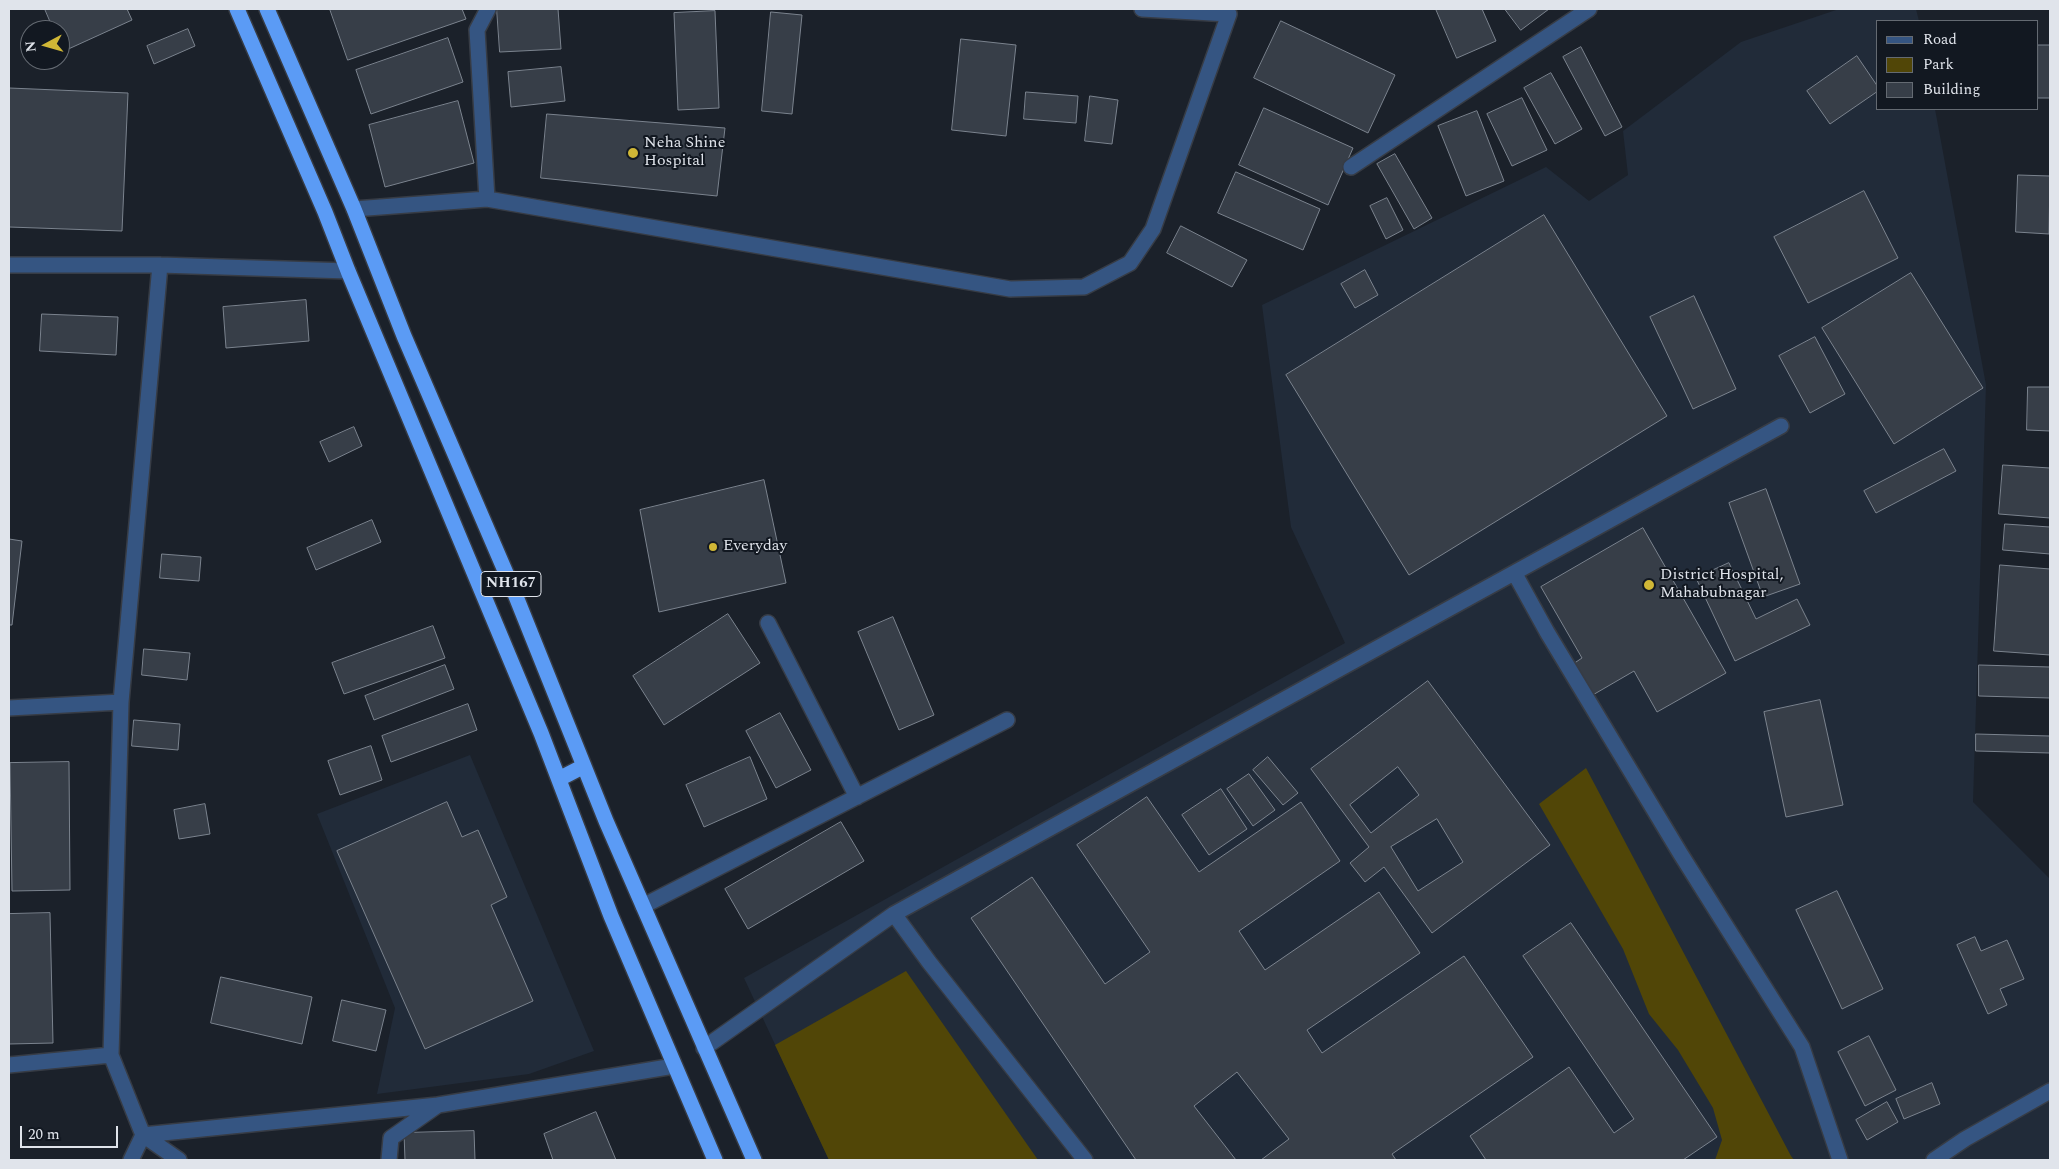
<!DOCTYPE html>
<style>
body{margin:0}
#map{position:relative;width:2059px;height:1169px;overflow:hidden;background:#1b212a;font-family:Spectral,serif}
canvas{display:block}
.frame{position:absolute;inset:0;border:10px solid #e0e4eb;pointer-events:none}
.legend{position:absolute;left:1876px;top:20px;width:162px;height:90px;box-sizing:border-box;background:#121821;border:1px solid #646a72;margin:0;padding:6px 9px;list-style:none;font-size:15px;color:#e0e4eb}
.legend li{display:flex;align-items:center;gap:10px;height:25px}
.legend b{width:25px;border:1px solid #646a72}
.north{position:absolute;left:20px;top:20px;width:50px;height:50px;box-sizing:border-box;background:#121821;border:1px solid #646a72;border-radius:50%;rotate:264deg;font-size:14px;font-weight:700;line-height:20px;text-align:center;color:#e0e4eb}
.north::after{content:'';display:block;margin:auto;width:18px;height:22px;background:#d0b736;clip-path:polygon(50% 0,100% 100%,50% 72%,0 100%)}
.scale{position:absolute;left:20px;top:1126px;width:98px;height:22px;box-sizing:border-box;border:2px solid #e0e4eb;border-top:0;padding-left:6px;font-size:15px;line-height:18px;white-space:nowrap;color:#e0e4eb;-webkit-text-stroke:4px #121821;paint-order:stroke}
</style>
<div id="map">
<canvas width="2059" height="1169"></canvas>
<div class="frame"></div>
<ul class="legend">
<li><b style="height:6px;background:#355582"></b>Road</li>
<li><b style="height:14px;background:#514607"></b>Park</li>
<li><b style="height:14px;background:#373e48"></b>Building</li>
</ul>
<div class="north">N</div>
<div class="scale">20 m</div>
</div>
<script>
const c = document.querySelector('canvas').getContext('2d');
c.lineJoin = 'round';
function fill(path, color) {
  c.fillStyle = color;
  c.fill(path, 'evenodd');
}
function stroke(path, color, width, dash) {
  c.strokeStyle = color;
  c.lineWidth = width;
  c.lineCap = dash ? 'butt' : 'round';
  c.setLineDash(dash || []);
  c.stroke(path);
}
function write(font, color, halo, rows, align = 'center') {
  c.font = font + ' Spectral,serif';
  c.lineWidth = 4;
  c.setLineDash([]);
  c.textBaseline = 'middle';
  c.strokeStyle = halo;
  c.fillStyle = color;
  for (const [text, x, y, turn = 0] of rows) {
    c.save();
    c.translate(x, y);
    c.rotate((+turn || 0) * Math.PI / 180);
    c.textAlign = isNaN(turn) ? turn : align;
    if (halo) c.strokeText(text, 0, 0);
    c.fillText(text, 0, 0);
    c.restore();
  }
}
fill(new Path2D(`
 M1839,9H1916L1919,21H1878V109H1935L1986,385L1973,802L2050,879V1160H829L744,978L1345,643L1291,527L1262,305L1546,167L1589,201L1628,175L1623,131L1741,42Z
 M470,755L594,1051L529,1074L377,1094L395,1008L317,814Z`), '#212b39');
fill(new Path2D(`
 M1586,768L1791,1156L1794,1160H1715L1722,1140L1713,1108L1678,1050L1649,1014L1623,949L1539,804Z
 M906,971L1038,1160H829L775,1045Z`), '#514607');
const building = new Path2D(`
 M45,9H127L132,20L64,51L60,42V30H54Z
 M330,9H462L466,19L348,60Z
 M497,9H558L561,49L500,52Z
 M1436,9H1482L1496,41L1457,58Z
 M1505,9H1549L1521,30Z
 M715,11L719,108L678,110L674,13Z
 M771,12L802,15L792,114L762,111Z
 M1281,21L1395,75L1368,133L1254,78Z
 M188,29L195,46L154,64L147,46Z
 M448,38L463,82L371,114L356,70Z
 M961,39L1016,45L1006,136L952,130Z
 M2038,45H2050V98H2038Z
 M1581,47L1622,127L1605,136L1563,57Z
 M1857,56L1878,87V91L1830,124L1807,91Z
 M561,67L565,101L511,107L508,72Z
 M1551,73L1582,129L1555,144L1524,88Z
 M9,88L128,93L122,231L9,227Z
 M1026,92L1078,96L1076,123L1024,119Z
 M1090,96L1118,100L1112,144L1085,141Z
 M1522,98L1547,150L1512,166L1487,114Z
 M458,101L474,163L385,187L369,125Z
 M1264,108L1353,148L1328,205L1239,165Z
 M1477,111L1504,181L1466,196L1438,126Z
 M547,114L725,128L717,196L541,178Z
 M1395,154L1432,218L1414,229L1377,164Z
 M1236,172L1320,209L1303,250L1218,213Z
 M2018,175L2050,176L2049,234L2016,232Z
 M1864,191L1898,258L1808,303L1774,237Z
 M1387,198L1403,230L1386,239L1370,206Z
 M1544,215L1667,416L1409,575L1286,375Z
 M1181,226L1247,260L1232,287L1167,253Z
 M1365,270L1378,295L1355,308L1341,284Z
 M1911,273L1983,388L1894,444L1822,328Z
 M1694,296L1736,389L1693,409L1650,317Z
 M306,300L309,341L226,348L223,307Z
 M42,314L118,317L116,355L40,351Z
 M1815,337L1845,394L1810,413L1779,356Z
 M2028,387H2050V431L2027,430Z
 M354,427L362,446L329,462L320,442Z
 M1944,449L1956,471L1876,513L1864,491Z
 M2003,465L2050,468V518L1999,514Z
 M764,480L786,583L659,612L640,510Z
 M1766,489L1800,584L1763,597L1729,503Z
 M372,520L381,542L316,570L307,548Z
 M2005,524L2050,527V554L2003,550Z
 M1643,528L1726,673L1657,712L1634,671L1591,696L1573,664L1582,658L1541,587Z
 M9,539L22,541L12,625H9Z
 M162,554L201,557L199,581L160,578Z
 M1729,563L1756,619L1797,599L1810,625L1735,661L1696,578Z
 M2000,565L2050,569V655L1994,651Z
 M728,614L760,663L664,725L633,676Z
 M893,617L934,715L899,730L858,632Z
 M433,626L445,658L344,694L332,663Z
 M144,649L190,653L187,680L142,675Z
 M445,665L454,689L374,720L365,696Z
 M1979,665L2050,667V698L1979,696Z
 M1428,681L1550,845L1432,933L1384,867L1365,882L1350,863L1369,847L1311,769ZM1398,767L1419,795L1371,833L1350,805ZM1437,819L1463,862L1418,891L1391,847Z
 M1820,700L1843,805L1786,817L1764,712Z
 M468,704L477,730L391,762L382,736Z
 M780,713L811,770L776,788L746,731Z
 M134,720L180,724L178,750L132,746Z
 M1976,734L2050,736V753L1976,751Z
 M371,746L382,780L340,795L328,761Z
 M750,757L767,799L704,827L686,785Z
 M1268,757L1298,793L1283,805L1253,770Z
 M69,762L70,890L12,891L10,763Z
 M1249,774L1275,810L1253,826L1227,789Z
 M1221,789L1247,829L1209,855L1182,815Z
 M1147,797L1199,872L1301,802L1340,861L1239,931L1265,970L1379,892L1420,953L1307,1030L1322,1053L1464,956L1533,1057L1392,1154L1396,1160H1261L1289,1139L1237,1072L1194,1106L1236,1160H1136L971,918L1032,877L1105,984L1150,952L1077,845Z
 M447,802L462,837L478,830L507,897L491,905L533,1001L425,1049L337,851Z
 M205,804L210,834L179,839L174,810Z
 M841,822L864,861L748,929L725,889Z
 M1837,891L1883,989L1842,1009L1796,910Z
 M50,913L53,1043L9,1044V914Z
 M1571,923L1717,1137L1683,1160H1486L1470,1136L1569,1067L1614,1133L1634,1119L1523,956Z
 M1975,937L1981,951L2007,940L2024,979L2000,989L2007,1005L1988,1014L1957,945Z
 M221,977L312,997L302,1044L211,1023Z
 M342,1000L386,1010L376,1051L333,1041Z
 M1869,1036L1896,1090L1865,1106L1838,1052Z
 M1932,1083L1940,1104L1904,1119L1896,1099Z
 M1887,1102L1898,1122L1867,1140L1856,1120Z
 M596,1112L616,1160H553L544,1134Z
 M474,1131L475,1160H405L404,1133Z`);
fill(building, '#373e48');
stroke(building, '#7b838e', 1);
const lane = new Path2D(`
 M1515,574L1547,632L1680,853L1802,1047L1840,1160
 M768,623L857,797
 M643,906L1007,720
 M894,914L929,962L1085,1160
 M704,1048L894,914L1781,426
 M1934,1160L1965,1139L2050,1091`);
const street = new Path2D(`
 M1351,167L1589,9
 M487,199L1010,289L1084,287L1130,263L1153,229L1229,14L1142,9
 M354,209L487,199L477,30L488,9
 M9,265H160L348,271
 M121,702L160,265
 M9,708L121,702L111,1055
 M9,1065L111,1055L143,1135L438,1105
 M131,1160L143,1135L179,1160
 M389,1160L391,1138L438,1105L674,1066`);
const highway = new Path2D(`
 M237,9L325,212L348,271L541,733L611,916L715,1160
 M267,9L354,209L404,336L515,594L606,821L754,1160
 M559,779L584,766`);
stroke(lane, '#373c45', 18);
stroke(street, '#373c45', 18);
stroke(highway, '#373c45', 18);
stroke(lane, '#355582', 15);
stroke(street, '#355582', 15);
stroke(highway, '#5b9bf5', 15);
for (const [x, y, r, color] of [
 [633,153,6,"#d0b736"],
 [713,547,5,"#d0b736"],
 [1649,585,6,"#d0b736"]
]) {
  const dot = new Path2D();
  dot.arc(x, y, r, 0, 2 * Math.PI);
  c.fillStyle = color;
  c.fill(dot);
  stroke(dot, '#121821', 2);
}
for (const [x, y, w] of [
 [511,584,60]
]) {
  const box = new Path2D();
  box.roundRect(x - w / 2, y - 12.5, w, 25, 4);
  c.fillStyle = '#121821';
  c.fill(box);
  stroke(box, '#e0e4eb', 1);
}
write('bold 15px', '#e0e4eb', null, [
 ["NH167",511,584]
]);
write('16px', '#e0e4eb', '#121821', [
 ["Neha Shine",644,144],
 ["Hospital",644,162],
 ["Everyday",723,547],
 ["District Hospital,",1660,576],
 ["Mahabubnagar",1660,594]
], 'left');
</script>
